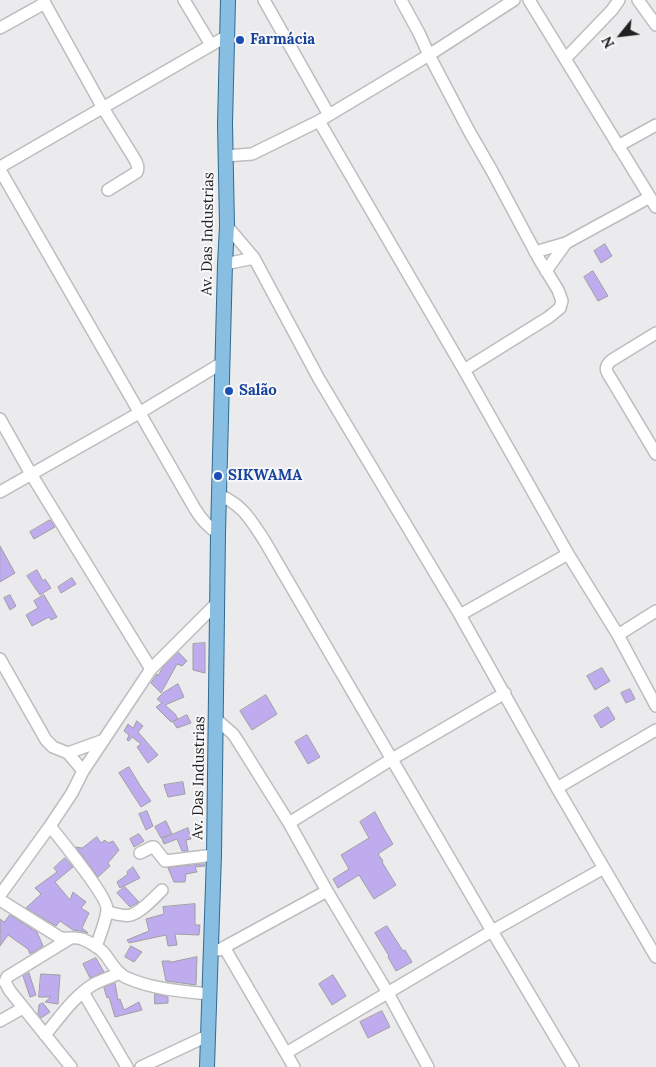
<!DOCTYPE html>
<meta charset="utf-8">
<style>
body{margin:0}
#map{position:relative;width:656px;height:1067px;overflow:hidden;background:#ebebed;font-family:Lora,serif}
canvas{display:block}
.north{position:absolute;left:596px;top:10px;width:50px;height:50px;-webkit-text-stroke:4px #f8f8fa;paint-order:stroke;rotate:241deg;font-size:14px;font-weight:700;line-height:20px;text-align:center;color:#202021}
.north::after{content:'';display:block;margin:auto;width:18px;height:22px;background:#202021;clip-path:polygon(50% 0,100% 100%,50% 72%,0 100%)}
</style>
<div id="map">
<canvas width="656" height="1067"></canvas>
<div class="north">N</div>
</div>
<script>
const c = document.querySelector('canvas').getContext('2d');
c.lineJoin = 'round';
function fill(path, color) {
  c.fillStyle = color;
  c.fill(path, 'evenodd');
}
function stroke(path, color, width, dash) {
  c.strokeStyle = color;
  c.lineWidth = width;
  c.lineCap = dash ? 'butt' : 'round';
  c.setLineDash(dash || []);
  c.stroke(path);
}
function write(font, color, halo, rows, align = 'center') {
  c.font = font + ' Lora,serif';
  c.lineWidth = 4;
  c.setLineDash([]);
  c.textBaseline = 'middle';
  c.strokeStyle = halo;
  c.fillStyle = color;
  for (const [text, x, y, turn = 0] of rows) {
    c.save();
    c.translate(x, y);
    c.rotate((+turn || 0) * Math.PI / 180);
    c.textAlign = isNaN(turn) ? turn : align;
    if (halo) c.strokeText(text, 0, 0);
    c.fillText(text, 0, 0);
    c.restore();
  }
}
const building = new Path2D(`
 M605,244L612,256L601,263L594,251Z
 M593,271L608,296L598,301L584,277Z
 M50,520L55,527L34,539L30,532Z
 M0,546L15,573L0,582Z
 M37,570L43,581L45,579L51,588L40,595L27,576Z
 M72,578L76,584L61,593L58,587Z
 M10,595L16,606L10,610L4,598Z
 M44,595L57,617L51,620L49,617L32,626L26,615L38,608L34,601Z
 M205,643V673L193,670V644Z
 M178,652L187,661L182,666L177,664L161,693L151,683L157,674L158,676L163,667Z
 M602,668L610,681L595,690L587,676Z
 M178,684L184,697L165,705L175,714L178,719L171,722L156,707L162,703L157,699L163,693Z
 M630,689L635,699L626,703L621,693Z
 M266,695L277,714L252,730L240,711Z
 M608,707L615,719L601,728L594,716Z
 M187,715L191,723L177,728L173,722Z
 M137,721L143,726L138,732L158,755L148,763L137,747L141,744L132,737L129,741L127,740L129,735L124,731L128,724L133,728Z
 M307,735L320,757L308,764L295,742Z
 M129,767L141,787L151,801L141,807L119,773Z
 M183,782L185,794L168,797L164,785Z
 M147,811L153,826L146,830L139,814Z
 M375,812L384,829L393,844L378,854L383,861L382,862L396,885L374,899L359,875L338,888L333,879L349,869L341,855L369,838L360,822Z
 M166,821L172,834L161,838L155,827Z
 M188,828L191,839L186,840L188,851H182L177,839L164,844L162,839Z
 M139,834L144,841L134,847L130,839Z
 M97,837L101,843L105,840L108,843L113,841L119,850L108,863L110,866L98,877L76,847L82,848Z
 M65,858L73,867L55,882L70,900L73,892L86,902L81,908L89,913L82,928L88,933L80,931L73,930L60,921L56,926L26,908L41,894L35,888L57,872L54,868Z
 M204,864L205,866L195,867L197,872L186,874L185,882H174L168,868Z
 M133,867L140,878L120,888L117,882L128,874L127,872Z
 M125,887L139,902L130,907L117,893Z
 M195,904V925H200L199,935L175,934L177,945L168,946L166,935L129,943L127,940L149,931L146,919L164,914L163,907Z
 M10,915L37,932L43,946L30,954L28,949L8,935L0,946V919L4,922Z
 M387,926L403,951L405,950L412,962L396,971L388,957L389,956L375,933Z
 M131,946L142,952L134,962L125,957Z
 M197,957L196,985L166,981L162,961H170V962Z
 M96,958L104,972L90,978L83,964Z
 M29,973L36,995L30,997L23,976Z
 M41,974L60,975L58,1004L45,1002L51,997H39Z
 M333,975L346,996L332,1005L319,984Z
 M115,983L118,1000L120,999L124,1010L139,1002L142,1010L115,1017L109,997L107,998L104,988Z
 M155,994L168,997V1003L155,1004Z
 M43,1003L50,1012L41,1018L38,1014L39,1005Z
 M382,1011L390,1027L368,1038L360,1022Z`);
fill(building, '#beacef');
stroke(building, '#9f9fa1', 1);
const minor = new Path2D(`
 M43,0L103,108L134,158C137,163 139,167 137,172L108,190
 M184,0L211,45
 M264,0L329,115
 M401,0L419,33L429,55L469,131L492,171L539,259L558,290L562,301L560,308L549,317L464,370
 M529,0L656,207
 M638,0L656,25
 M0,28L45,3
 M565,59L612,10L619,0
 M319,121L464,370L568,554L618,635L656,706
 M618,146L656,125
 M225,156L252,154L319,121L429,55L514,0
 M0,167L227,36
 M0,170L195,509C201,519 208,527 218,533
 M227,226L254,258L319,379L460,615L557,788L656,957
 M535,252L566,243L650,197
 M225,264L254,258
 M546,271L566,243
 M656,333L612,360C602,368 607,372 613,382L656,454
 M0,419L31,474L151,669
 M0,492L139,413L222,363
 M219,495C243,505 250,519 264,540L492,931L573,1067
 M460,615L568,554
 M618,635L656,611
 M0,659L46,740L53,747L68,753L83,771
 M216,719L233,734L239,743L289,823L327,891L388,993L428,1067
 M68,753L104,740
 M557,788L656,730
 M289,823L392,759L505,693
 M50,826C61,840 107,896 107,909C107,919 99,937 96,947
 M140,853L152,847H154L165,861L214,855
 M0,895L50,826L72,793L83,771L151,669L217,603
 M0,900L59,937C66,940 75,936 82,939C90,942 102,949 107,957C112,964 116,972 125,977C151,989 180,991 209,994
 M107,912C114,913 124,917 131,915C141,912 154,898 162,890
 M69,939L7,977L5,982L10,991L71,1067
 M224,947L294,1067
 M219,950L327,891
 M83,992L127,1067
 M0,1021L23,1008
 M45,1035C60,1017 74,996 94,984C102,980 111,977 120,973
 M286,1053L492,931L604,868
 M141,1067L207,1036`);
const major = new Path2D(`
 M207,1067L214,855L218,533L225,264L227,226L225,124L228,0`);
stroke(minor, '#bdbdbf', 14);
stroke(major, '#306b92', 16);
stroke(minor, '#fff', 11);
stroke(major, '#88bee2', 14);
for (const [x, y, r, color] of [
 [240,40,5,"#1a4fb4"],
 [229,391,5,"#1a4fb4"],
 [218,476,5,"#1a4fb4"]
]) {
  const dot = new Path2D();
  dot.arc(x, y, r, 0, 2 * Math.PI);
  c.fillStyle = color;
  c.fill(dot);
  stroke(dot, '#f8f8fa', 2);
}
write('bold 15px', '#164399', '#f8f8fa', [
 ["Farmácia",250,40],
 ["Salão",239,391],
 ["SIKWAMA",228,476]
], 'left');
write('15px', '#202021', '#f8f8fa', [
 ["Av. Das Industrias",208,234,-89],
 ["Av. Das Industrias",199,778,-89]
]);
</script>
